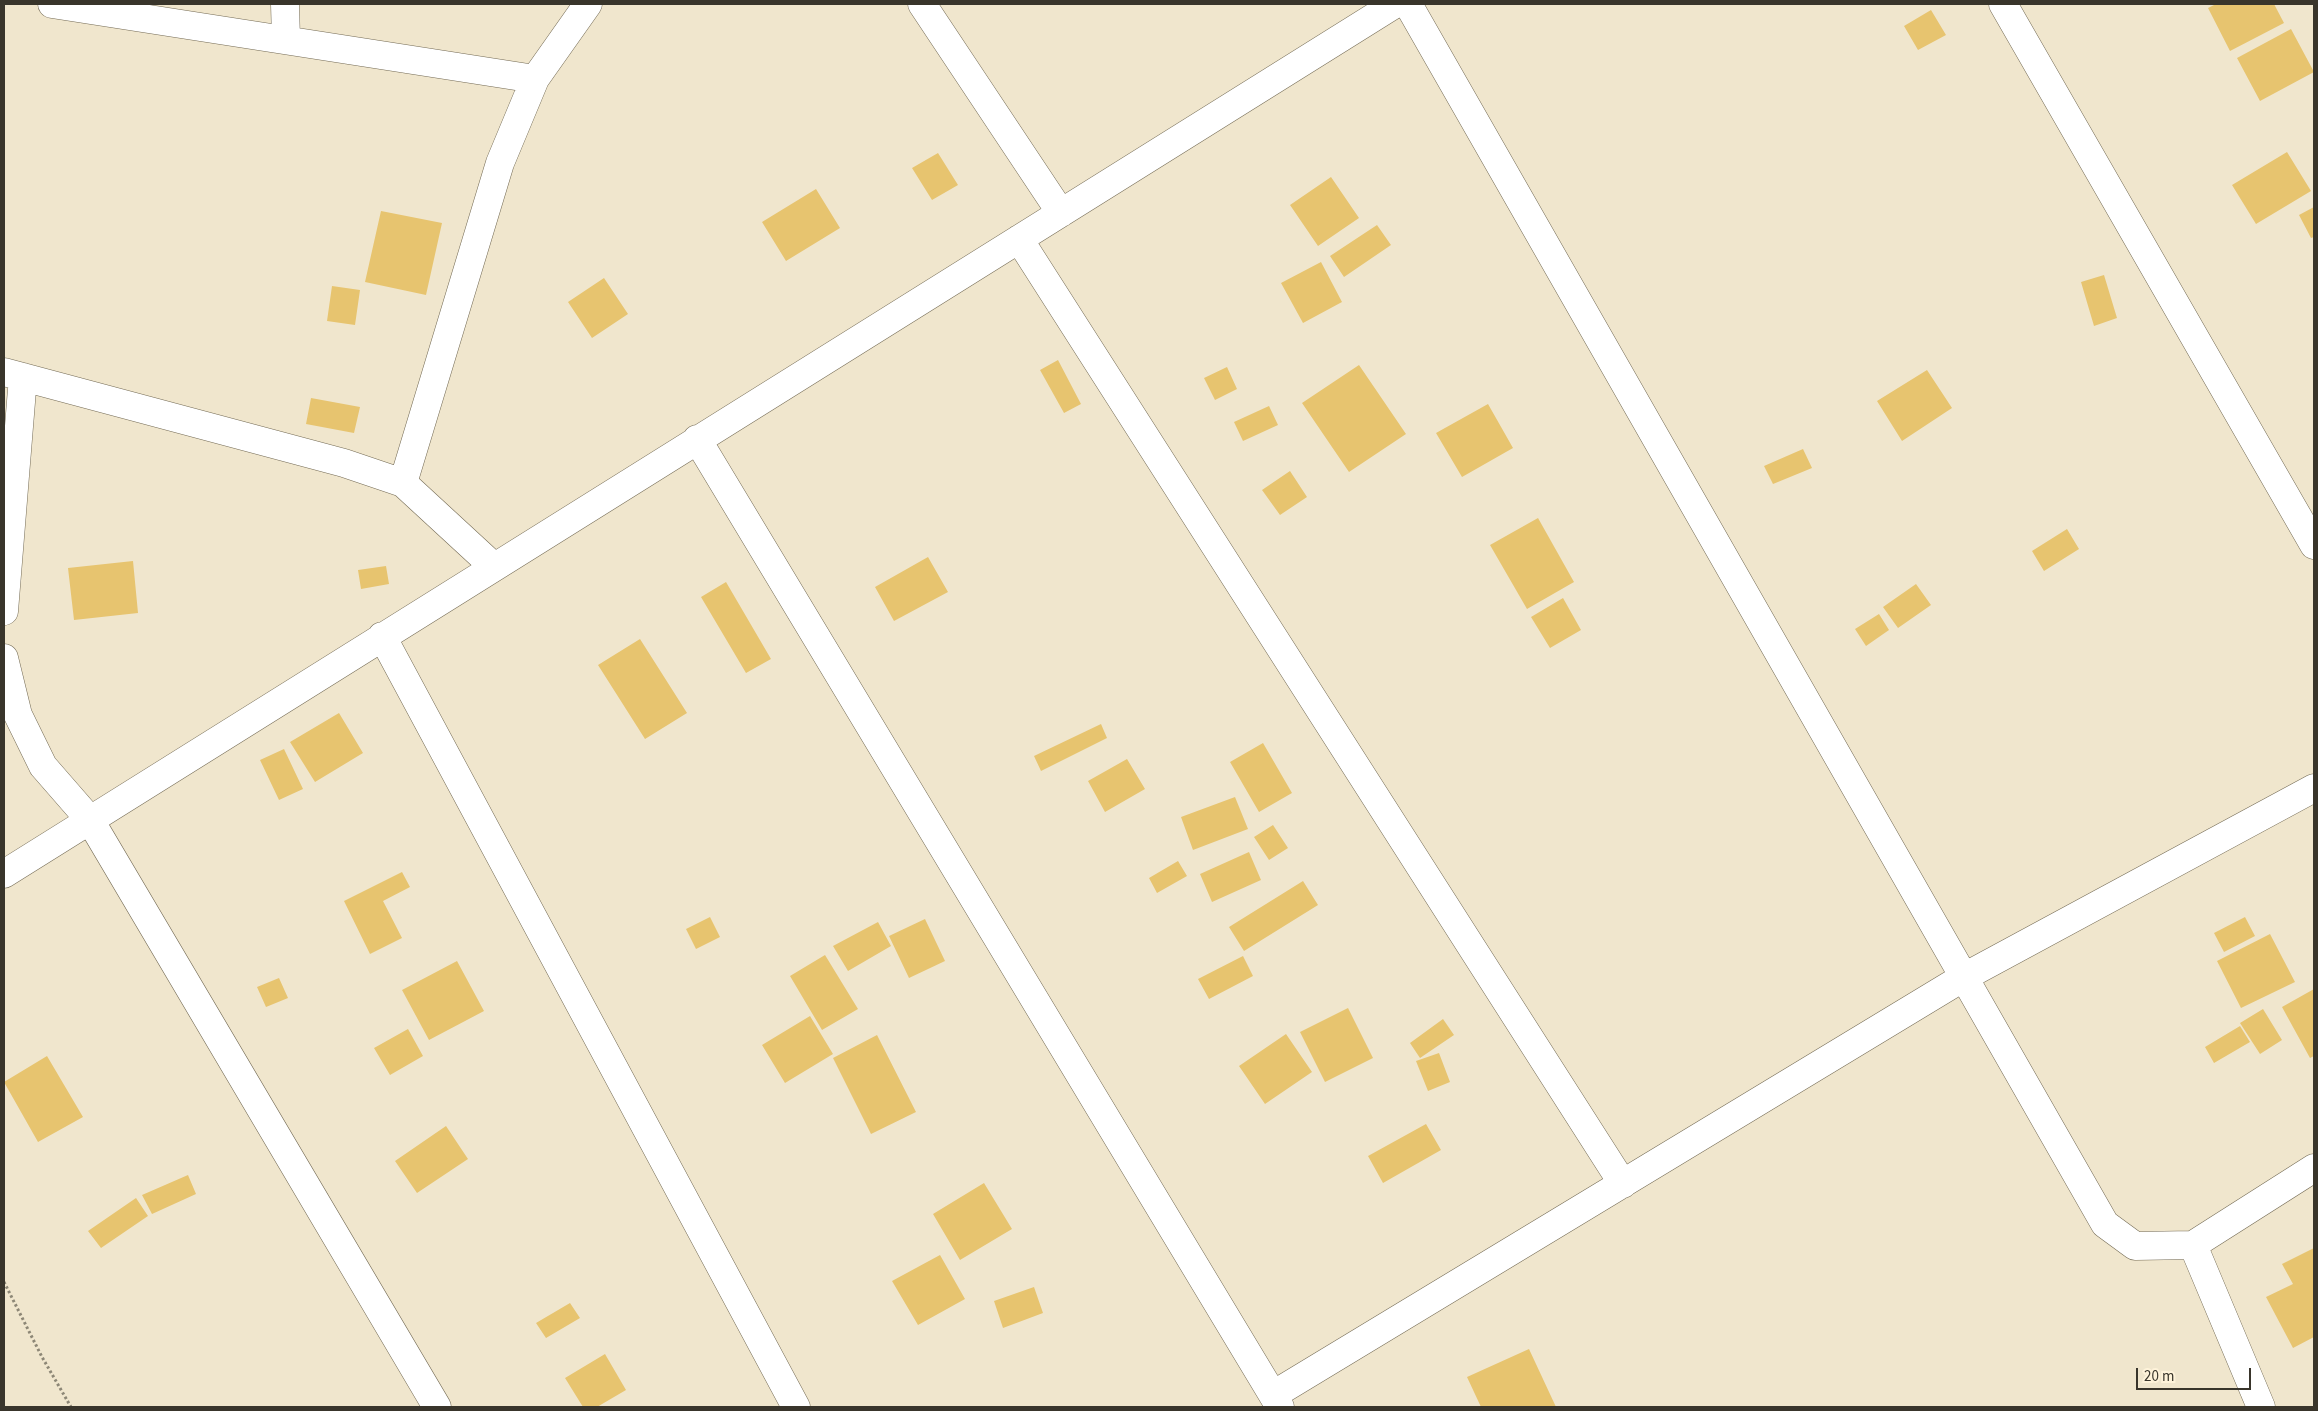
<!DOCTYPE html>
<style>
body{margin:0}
#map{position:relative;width:2318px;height:1411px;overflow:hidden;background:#f0e6cd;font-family:"Source Sans 3",sans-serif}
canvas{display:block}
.frame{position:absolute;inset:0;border:5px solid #39352b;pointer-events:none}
.scale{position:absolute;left:2136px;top:1368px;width:115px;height:22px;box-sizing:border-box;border:2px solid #39352b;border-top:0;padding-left:6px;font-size:15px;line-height:18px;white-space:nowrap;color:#39352b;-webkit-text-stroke:4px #fef3da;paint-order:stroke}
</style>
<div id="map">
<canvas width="2318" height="1411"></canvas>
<div class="frame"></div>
<div class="scale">20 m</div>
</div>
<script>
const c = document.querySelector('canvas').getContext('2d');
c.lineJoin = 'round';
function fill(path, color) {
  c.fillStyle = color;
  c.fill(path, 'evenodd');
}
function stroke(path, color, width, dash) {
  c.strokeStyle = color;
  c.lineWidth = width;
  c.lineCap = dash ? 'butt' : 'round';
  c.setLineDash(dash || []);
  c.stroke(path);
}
fill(new Path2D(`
 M2216,4H2274L2284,23L2230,51L2208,8Z
 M1931,10L1946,35L1918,50L1904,26Z
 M2291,29L2314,72L2260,101L2237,58Z
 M2287,152L2311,191L2256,224L2232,185Z
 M938,153L958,185L932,200L912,168Z
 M1331,177L1359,218L1318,246L1290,205Z
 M816,189L840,228L786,261L762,222Z
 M2314,207V237L2311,238L2299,215Z
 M381,211L442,223L426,295L365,282Z
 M1377,225L1391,245L1344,277L1330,256Z
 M1321,262L1342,302L1303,323L1281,283Z
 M2104,275L2117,318L2094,326L2081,282Z
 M604,278L628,314L592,338L568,302Z
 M332,286L360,290L355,325L327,321Z
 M1058,360L1081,404L1064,413L1040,370Z
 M1359,365L1406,434L1349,472L1302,403Z
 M1227,367L1237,389L1215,400L1204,378Z
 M1927,370L1952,408L1902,441L1877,401Z
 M311,398L360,407L354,433L306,424Z
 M1488,404L1513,448L1462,477L1436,433Z
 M1269,406L1278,425L1243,441L1234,422Z
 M1803,449L1812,468L1773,484L1764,466Z
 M1290,471L1307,497L1280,515L1262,490Z
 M1538,518L1574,582L1527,609L1490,545Z
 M2067,529L2079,549L2044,571L2032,551Z
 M928,557L948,592L894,621L875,587Z
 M133,561L138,613L74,620L68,568Z
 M386,566L389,584L361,589L358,570Z
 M726,582L771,659L746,673L701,597Z
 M1916,584L1931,605L1898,628L1883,607Z
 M1563,598L1581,630L1550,648L1531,617Z
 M1879,614L1889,630L1866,646L1855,629Z
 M640,639L687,713L645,739L598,665Z
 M339,713L363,753L315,782L290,742Z
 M1101,724L1107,738L1041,771L1034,756Z
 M1263,743L1292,793L1259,812L1230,762Z
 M284,749L303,789L279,800L260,760Z
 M1127,759L1145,789L1105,812L1088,781Z
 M1235,797L1248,829L1193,850L1181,817Z
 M1273,825L1288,848L1269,860L1254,837Z
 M1249,852L1261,880L1212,902L1200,874Z
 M1178,861L1187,876L1157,893L1149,878Z
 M402,872L410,887L383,901L402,938L370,954L344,901Z
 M1303,881L1318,905L1244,951L1229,927Z
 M710,917L720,937L696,949L686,929Z
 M2245,917L2255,936L2224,952L2214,933Z
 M925,919L945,961L909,978L889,936Z
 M878,922L891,946L848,971L833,946Z
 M2270,934L2295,982L2241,1008L2217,961Z
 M825,955L858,1009L822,1030L790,976Z
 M1243,956L1253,976L1209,999L1198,979Z
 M457,961L484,1011L429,1040L402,990Z
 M279,978L288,998L266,1007L257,987Z
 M2314,989V1056L2310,1058L2282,1007Z
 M1348,1008L1373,1058L1325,1082L1300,1032Z
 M2263,1009L2282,1040L2260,1054L2240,1023Z
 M810,1016L833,1054L785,1083L762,1045Z
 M1443,1019L1454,1035L1420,1058L1410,1043Z
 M2240,1026L2250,1042L2214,1063L2205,1047Z
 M408,1029L423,1056L390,1075L374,1048Z
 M1286,1034L1312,1072L1265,1104L1239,1066Z
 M877,1035L916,1112L871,1134L833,1058Z
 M1439,1053L1450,1082L1428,1091L1416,1061Z
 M47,1056L83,1117L38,1142L4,1082Z
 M1426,1124L1441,1150L1383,1183L1368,1156Z
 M446,1126L468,1159L417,1193L395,1161Z
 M188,1175L196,1194L152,1214L142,1195Z
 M984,1183L1012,1229L960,1260L933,1214Z
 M136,1198L148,1216L101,1248L88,1231Z
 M2314,1248V1337L2293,1348L2266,1297L2293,1284L2282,1264Z
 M940,1255L965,1299L918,1325L892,1281Z
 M1034,1287L1043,1313L1003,1328L994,1301Z
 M570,1303L580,1318L546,1338L536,1323Z
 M1529,1349L1556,1407H1481L1467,1377Z
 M605,1354L626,1390L597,1407H583L565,1378Z`), '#e7c46f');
const minor = new Path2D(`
 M52,4L535,79
 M285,4L286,40
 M922,4L1061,213
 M1408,4L2105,1224L2135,1246L2193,1245L2314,1168
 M2003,4L2314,545
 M1019,239L1623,1184
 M4,372L344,463L403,483L493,566
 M697,439L1280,1407
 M403,483L500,163L535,79L588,4
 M4,611L23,377
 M382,636L796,1407
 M4,658L18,715L43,766L90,820L437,1407
 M4,874L1395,4
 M2193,1245L2261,1407
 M1273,1395L1964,977L2314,788`);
stroke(minor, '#746b55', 29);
stroke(new Path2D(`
 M4,1282L42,1357L71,1407`), '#8d8776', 3, [2.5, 2.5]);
stroke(minor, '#fff', 28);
</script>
